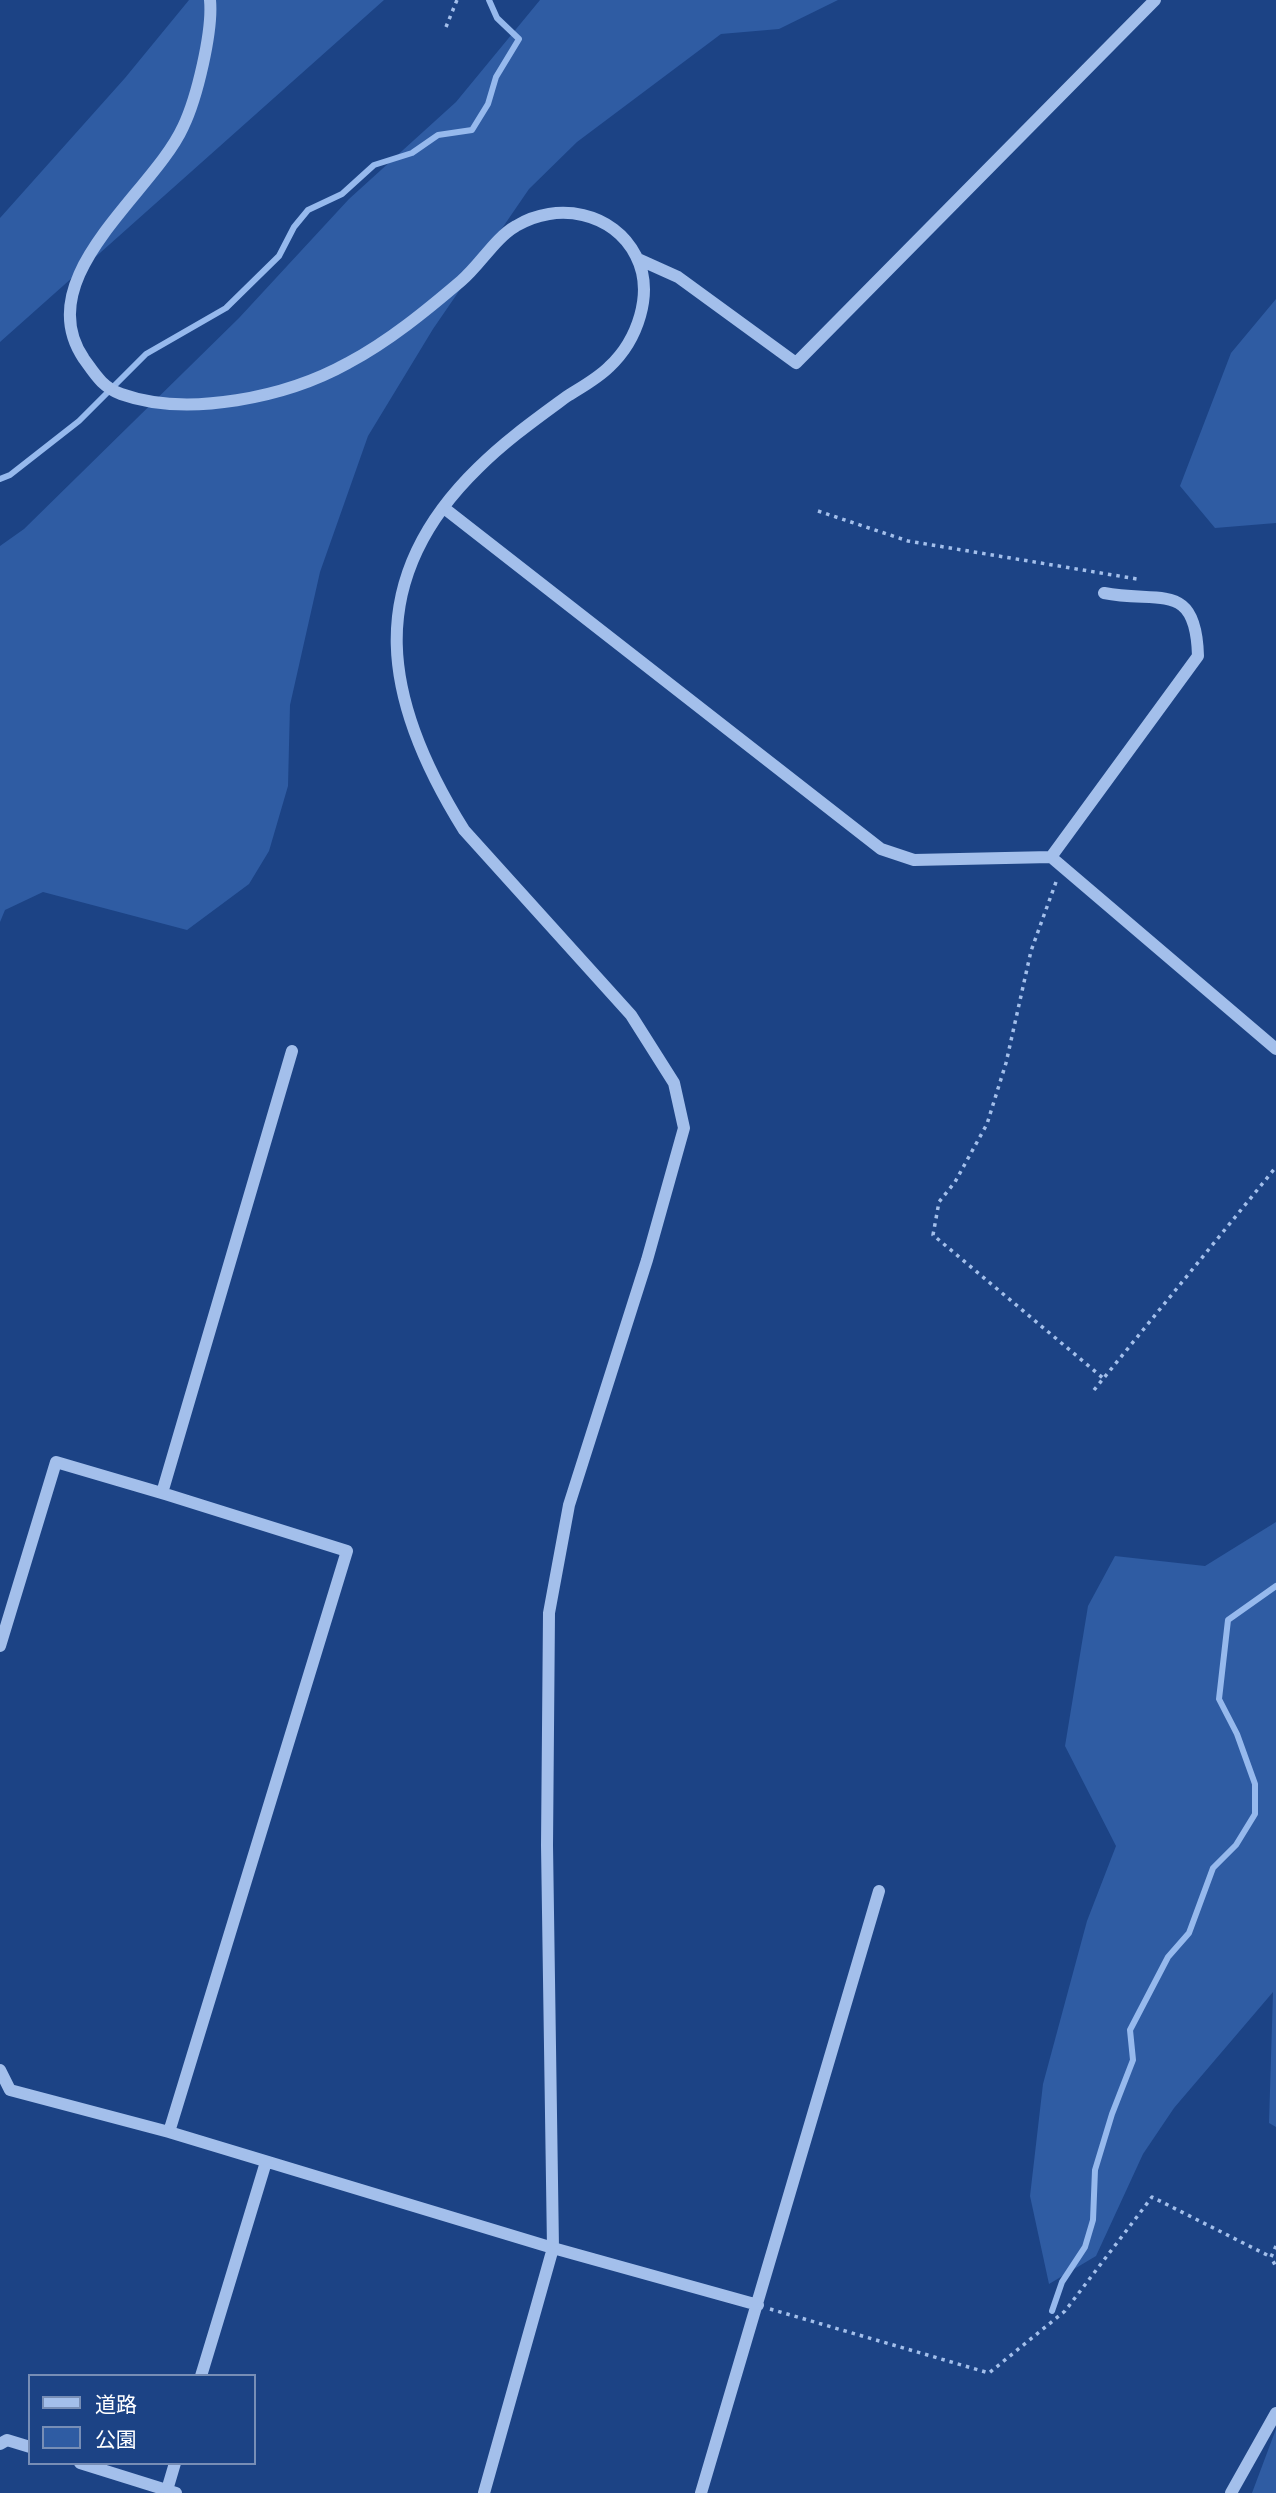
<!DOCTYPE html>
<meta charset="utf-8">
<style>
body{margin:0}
#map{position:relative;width:1276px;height:2493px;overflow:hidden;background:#1c4385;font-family:"Varela Round","Noto Sans JP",sans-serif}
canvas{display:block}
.legend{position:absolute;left:28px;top:2374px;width:228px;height:91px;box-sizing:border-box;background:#1c4385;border:2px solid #778eb6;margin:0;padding:9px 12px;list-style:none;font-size:21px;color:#fff}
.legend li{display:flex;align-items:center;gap:14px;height:35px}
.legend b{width:35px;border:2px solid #778eb6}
</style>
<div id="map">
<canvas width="1276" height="2493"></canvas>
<ul class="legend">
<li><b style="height:9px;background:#a3bfeb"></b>道路</li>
<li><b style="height:19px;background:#2f5ca3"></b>公園</li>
</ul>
</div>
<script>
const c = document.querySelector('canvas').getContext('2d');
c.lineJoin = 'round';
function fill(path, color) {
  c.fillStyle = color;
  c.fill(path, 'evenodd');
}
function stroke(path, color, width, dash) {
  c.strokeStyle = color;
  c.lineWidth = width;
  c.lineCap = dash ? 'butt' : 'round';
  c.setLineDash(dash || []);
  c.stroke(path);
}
fill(new Path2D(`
 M189,0H384L0,342V218L125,78Z
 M540,0H838L779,29L721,34L577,142L529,189L433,329L368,436L320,572L290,705L288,786L269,851L249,884L187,930L43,892L5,910L0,922V546L24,529L239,318L349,199L456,102Z
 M1276,299V523L1215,528L1180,486L1231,353Z
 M1276,1522V2127L1269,2123L1273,1992L1174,2108L1143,2154L1096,2256L1049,2284L1030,2196L1043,2084L1087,1921L1116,1846L1065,1746L1088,1606L1115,1556L1205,1566Z
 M1276,2429V2493H1252Z`), '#2f5ca3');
stroke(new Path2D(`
 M0,479L10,475L79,421L146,354L226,308L279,256L294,227L308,210L342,194L374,165L412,153L438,135L472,130L488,104L496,77L519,39L497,18L489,0
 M1052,2311L1062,2282L1085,2247L1093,2220L1095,2170L1112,2114L1133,2060L1130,2030L1168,1957L1189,1933L1213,1868L1236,1845L1255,1814V1784L1237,1734L1219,1699L1228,1620L1276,1586`), '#96b9ed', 6);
stroke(new Path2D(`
 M446,27L457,0
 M818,511L908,541L1137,579
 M1056,882L1031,951L1006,1063L987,1124L955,1182L939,1202L933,1235L1103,1378
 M1094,1390L1276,1167
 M1276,2246L1271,2257L1276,2267
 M770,2309L989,2373L1065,2311L1152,2197L1271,2257`), '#a3bfeb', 3.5, [3.5, 5]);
stroke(new Path2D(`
 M210,0C213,31 197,98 183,127C153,193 28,277 84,359C95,374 102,387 121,394C188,418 287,397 348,363C388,342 427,310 461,281C480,265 495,238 516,226C557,201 614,212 636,256C655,293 637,341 609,367C597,379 580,388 566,397C536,419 505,441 478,468C360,583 384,702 464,830L631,1015L674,1083L684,1128L647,1260L569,1505L549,1613L547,1845L553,2248L484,2493
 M638,259L678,277L796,363L1155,0
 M444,508L881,849L914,860L1051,857L1276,1049
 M1051,857L1198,656C1196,580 1160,604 1104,593
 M292,1051L162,1493L347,1551L169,2132L553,2248L758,2305
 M0,1646L56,1462L165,1494
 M0,2070L10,2090L169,2132
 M201,2376L266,2162
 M0,2444L7,2440L30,2447
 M80,2463L176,2493
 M167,2490L175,2463
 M701,2493L879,1891
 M1231,2493L1276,2413`), '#a3bfeb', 12);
</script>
